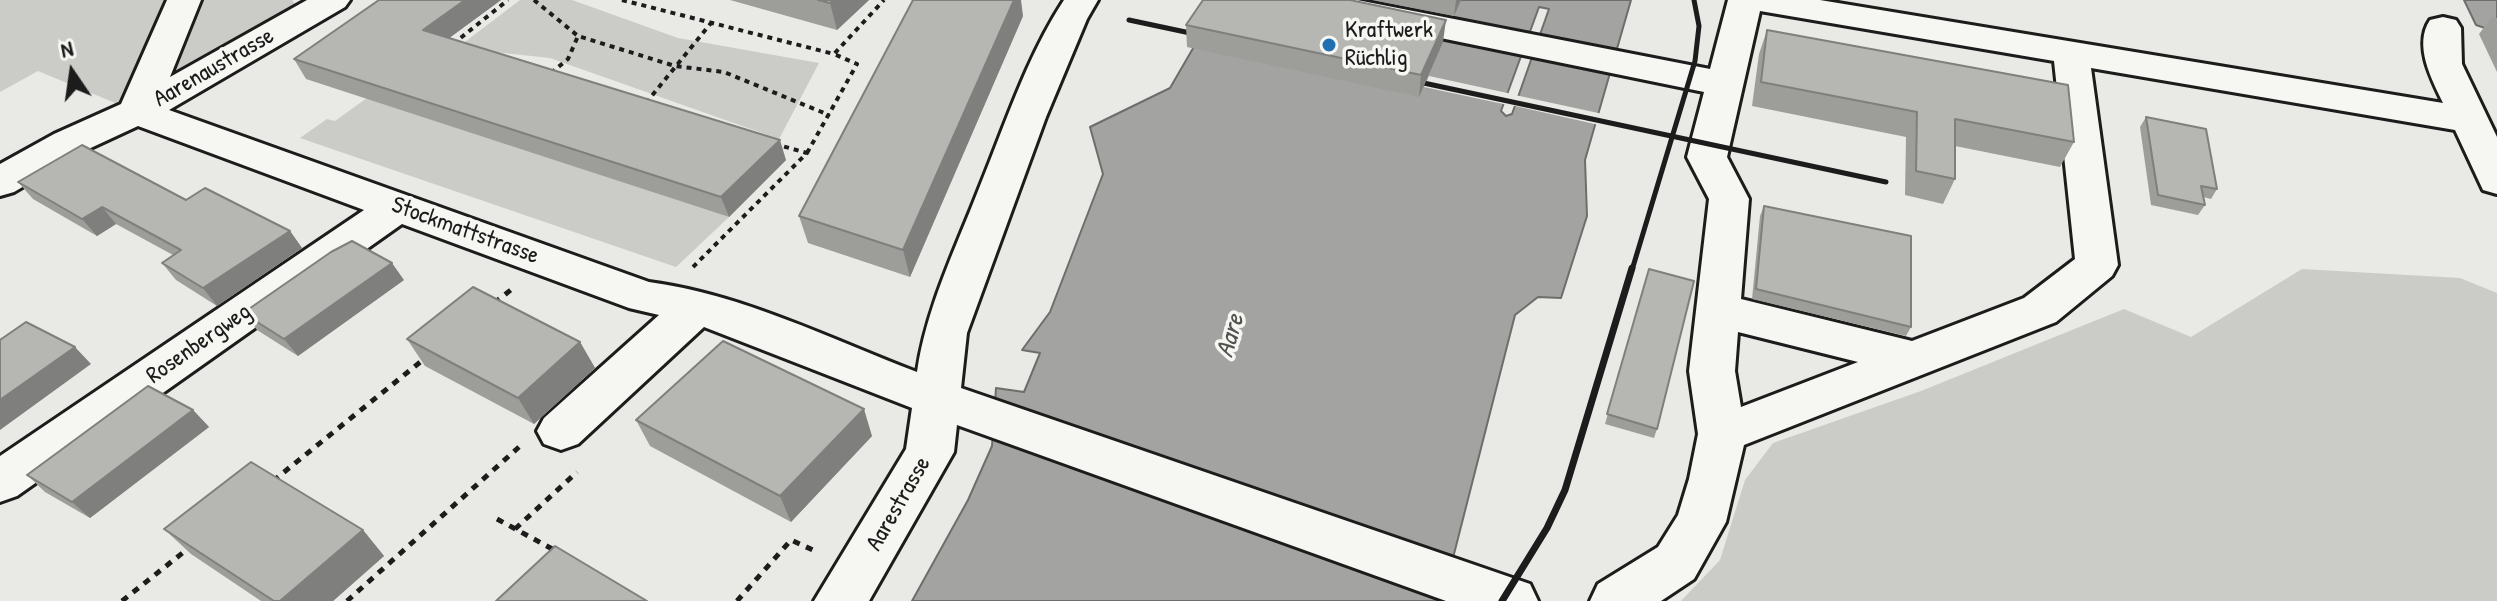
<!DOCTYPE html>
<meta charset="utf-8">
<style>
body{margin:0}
#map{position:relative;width:2497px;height:601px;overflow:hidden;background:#e9e9e5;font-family:"Patrick Hand",sans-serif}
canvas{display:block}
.north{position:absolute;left:32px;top:32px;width:80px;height:80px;-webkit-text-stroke:6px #f6f6f2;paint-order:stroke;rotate:347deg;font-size:22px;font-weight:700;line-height:32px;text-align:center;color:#1c1c1c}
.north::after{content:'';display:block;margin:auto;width:28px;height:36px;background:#1c1c1c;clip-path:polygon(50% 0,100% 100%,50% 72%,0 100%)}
</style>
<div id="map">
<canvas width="2497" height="601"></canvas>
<div class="north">N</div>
</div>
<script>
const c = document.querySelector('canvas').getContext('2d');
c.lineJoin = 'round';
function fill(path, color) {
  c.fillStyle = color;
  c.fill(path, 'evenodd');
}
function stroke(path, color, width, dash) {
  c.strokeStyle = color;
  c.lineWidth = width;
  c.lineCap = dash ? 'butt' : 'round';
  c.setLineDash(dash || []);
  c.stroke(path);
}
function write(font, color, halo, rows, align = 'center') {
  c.font = font + ' "Patrick Hand",sans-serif';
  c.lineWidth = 7;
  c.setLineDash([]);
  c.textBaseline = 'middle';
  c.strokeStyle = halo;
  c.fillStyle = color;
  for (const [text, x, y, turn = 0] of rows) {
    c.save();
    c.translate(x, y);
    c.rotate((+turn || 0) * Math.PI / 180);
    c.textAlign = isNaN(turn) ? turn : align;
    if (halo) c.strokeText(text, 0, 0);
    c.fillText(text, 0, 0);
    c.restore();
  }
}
fill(new Path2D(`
 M0,0H292L304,16L137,112L38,71L0,92Z
 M520,0H572L678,38L819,63L779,139L550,58L457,48Z
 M367,98L729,217L676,267L300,138L327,119L335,121Z
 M2302,269L2460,278L2497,293V601H1681L1720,560L1745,480L1773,443L1921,391L2124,309L2191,337Z`), '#cbcbc7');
const water = new Path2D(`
 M1221,0H1631L1585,160L1587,216L1561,298L1538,297L1515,315L1442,601H912L968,500L992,446L996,388L1024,392L1040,353L1022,350L1050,312L1103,174L1090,127L1170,88ZM1539,7L1549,9L1512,114L1506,116L1501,111Z
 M2464,0H2497V32L2476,25Z`);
fill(water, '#a3a3a1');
stroke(water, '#6d6d6c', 2);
fill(new Path2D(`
 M1429,76L1512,94L1508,105L1424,87Z
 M1515,95L1603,114L1599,125L1511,105Z`), '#e9e9e5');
const minor = new Path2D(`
 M167,0H201L170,77L307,0H350L345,7L169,110L649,282C741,294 831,339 917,372C926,309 955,250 978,191C1004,128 1026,58 1064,0H1098L1087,19L1046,117L967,333L961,388L1530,584L1538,601H1446L957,425L954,452L869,601H814L906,449L912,408L704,327L578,444L561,450L544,444L537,431L544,418L659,315L629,308L402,224L17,496L0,502V456L364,210L138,126L82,152L14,192L0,196V164L54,134L121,104Z
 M1287,0H1357L1710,69L1728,0H1820L2443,103C2432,80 2413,45 2430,20L2443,17L2456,20L2461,28L2462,64L2497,137V194L2483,190L2455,130L2091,68L2118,265L2112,276L2056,322L1744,445L1726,522L1694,579L1661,601H1590L1598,584L1658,547L1678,515L1689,479L1698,434L1689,371L1709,199L1687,157L1704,92L1304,10L1292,7ZM1760,11L2054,61L2075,259L2024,298L1912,341L1741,299L1749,199L1727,157ZM1738,332L1858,362L1741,407L1735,371Z`);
stroke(minor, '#1c1c1c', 6);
stroke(new Path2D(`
 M534,0L578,36L675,66L724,72L829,115
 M622,0L834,54L884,0
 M453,44L508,0
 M551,73L568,59L578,36
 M646,103L711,23
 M807,153L857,64L834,54
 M693,267L807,153L775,144`), '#1c1c1c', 4, [5, 5]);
stroke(new Path2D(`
 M494,303L512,289
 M273,481L424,359
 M497,519L556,551
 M515,529L577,472
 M122,601L190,547
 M347,601L519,447
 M737,601L791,540L815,551`), '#1c1c1c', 5, [7, 7]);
fill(minor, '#f6f6f2');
stroke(new Path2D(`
 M1129,20L1209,37
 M1405,79L1886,182
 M1632,270L1695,61L1699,26L1694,0`), '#1c1c1c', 5);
stroke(new Path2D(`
 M1502,601L1547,528L1565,490L1632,268`), '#1c1c1c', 7);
fill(new Path2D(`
 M379,0H501L449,38L786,160L729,217L306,79L294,59Z
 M730,0H869L837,30Z
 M1372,0H1461L1454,16Z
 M1023,16L910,277L808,243L799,216Z
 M2492,17L2497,18V72L2479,34Z
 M1186,25L1443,42L1419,97L1187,47Z
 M1767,30L2074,142L2060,167L1955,146V179L1943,204L1905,195L1906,137L1752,106L1759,54Z
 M2146,117L2217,189L2211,199L2203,197L2205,205L2198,215L2151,205L2140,127Z
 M18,182L186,200L290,231L302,248L217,306L176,280L162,263L173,255L116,224L97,236L33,199Z
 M1764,206L1911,327L1906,336L1752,299L1760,216Z
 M1649,269L1657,429L1654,438L1605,424Z
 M404,280L298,356L257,330L243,313Z
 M407,339L580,342L595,368L534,424L425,366Z
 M193,410L209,427L90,518L45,492L27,475Z
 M636,420L872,436L791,522L650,446Z
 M164,529L363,530L384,556L333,601H261L191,554Z`), '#9d9d9a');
fill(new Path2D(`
 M465,0H501L433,50L423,30Z
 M834,0H869L837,30L830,3Z
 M1014,0H1021L1023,16L910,277L903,250Z
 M1456,0H1461L1454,16Z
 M1446,20L1443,42L1419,97L1421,75Z
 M780,140L786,160L729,217L721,197Z
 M102,207L116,224L97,236L82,219Z
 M290,231L302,248L217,306L203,288Z
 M392,263L404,280L298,356L284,339Z
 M580,342L595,368L534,424L518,398Z
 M75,347L91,364L0,430V400Z
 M864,409L872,436L791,522L780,496Z
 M193,410L209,427L90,518L72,502Z
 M363,530L384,556L333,601H280Z`), '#7f7f7d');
const building = new Path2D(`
 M379,0H465L423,30L780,140L721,197L294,59Z
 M818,0H834L830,3Z
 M913,0H1014L903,250L799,216Z
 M1203,0H1350L1446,20L1421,75L1186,25Z
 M1767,30L2068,85L2074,142L1955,119V179L1916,171L1917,112L1761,82Z
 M2146,117L2206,129L2217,189L2201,186L2205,205L2158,195Z
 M82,145L186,200L205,188L290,231L203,288L162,263L181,250L102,207L82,219L18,182Z
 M1764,206L1911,236V327L1756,289Z
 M352,241L392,263L284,339L243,313L331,252Z
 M1649,269L1694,281L1657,429L1607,414Z
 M473,287L580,342L518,398L407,339Z
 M26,322L75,347L0,400V340Z
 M723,341L864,409L780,496L636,420Z
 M148,386L193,410L72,502L27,475Z
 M251,462L363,530L280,601H274L164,529Z
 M555,546L647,601H496Z`);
fill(building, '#b6b6b3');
stroke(building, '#7f7f7d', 2);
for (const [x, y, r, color] of [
 [1329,45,8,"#1f6fb2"]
]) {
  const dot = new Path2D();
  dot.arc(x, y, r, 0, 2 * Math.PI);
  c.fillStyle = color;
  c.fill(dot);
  stroke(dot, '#f6f6f2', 3);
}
write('24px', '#1c1c1c', '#f6f6f2', [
 ["Kraftwerk",1345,31],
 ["Rüchlig",1345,59]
], 'left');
write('24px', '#1c1c1c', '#f6f6f2', [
 ["Aarenaustrasse",214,68,-30],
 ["Stockmattstrasse",465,231,20],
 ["Rosenbergweg",199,344,-35],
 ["Aarestrasse",899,504,-60]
]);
write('italic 26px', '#525251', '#f6f6f2', [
 ["Aare",1231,336,-74]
]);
</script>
